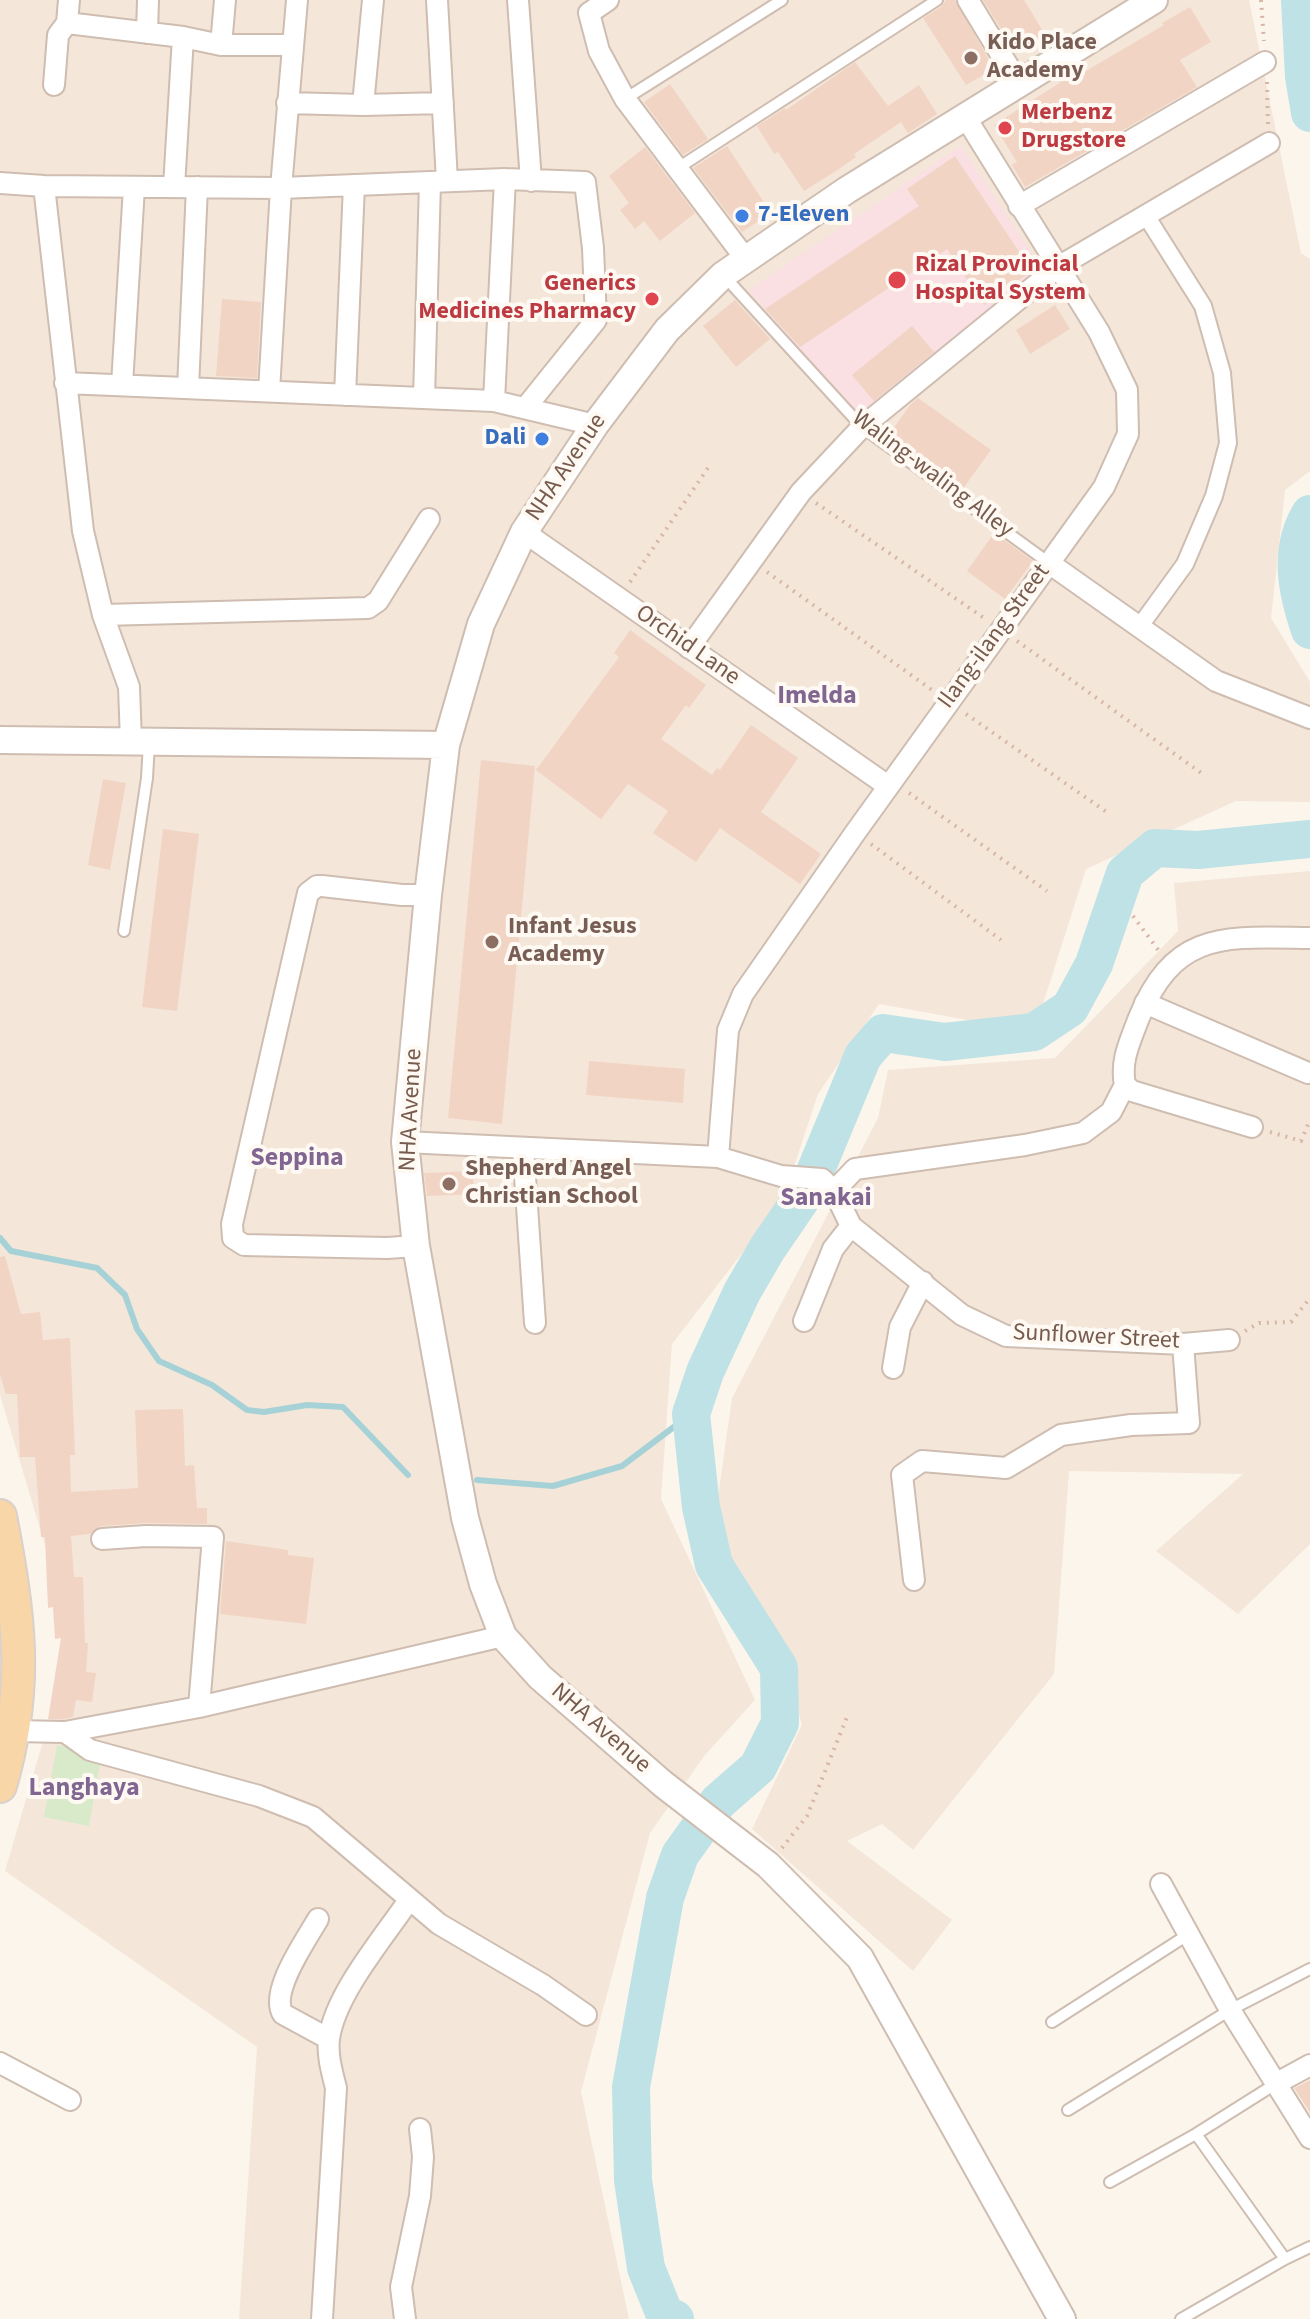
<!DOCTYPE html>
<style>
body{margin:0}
canvas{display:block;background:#fcf5eb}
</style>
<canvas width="1310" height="2319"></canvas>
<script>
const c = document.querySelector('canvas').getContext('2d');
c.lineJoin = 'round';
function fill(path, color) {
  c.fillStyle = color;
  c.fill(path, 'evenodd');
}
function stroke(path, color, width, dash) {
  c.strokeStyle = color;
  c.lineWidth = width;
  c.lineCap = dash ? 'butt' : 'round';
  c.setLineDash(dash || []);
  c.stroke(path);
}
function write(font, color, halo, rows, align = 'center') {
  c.font = font + ' "Source Sans 3",sans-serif';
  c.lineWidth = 8;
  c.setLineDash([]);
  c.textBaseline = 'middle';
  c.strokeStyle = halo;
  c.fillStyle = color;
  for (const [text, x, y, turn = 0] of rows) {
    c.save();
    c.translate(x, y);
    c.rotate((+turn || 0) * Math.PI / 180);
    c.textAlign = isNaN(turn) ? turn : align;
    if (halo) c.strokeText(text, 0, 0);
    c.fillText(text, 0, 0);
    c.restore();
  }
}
fill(new Path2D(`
 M0,0H1249L1301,253L1310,259V471L1285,490L1271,618L1310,682V802L1236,801L1086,869L1034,1032L879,1004L818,1094L783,1200L672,1344L661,1499L755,1700L705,1755L650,1833L581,2092L629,2319H239L257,2047L5,1871L73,1639L0,1395Z
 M1310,871V1544L1238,1614L1156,1551L1243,1474L1069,1471L1054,1674L913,1850L882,1824L847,1841L952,1920L913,1971L752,1829L802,1725L778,1648L713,1532L732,1398L878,1118L888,1070L1055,1058L1178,931L1174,883Z`), '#f4e7da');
fill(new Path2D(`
 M961,146L1043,270L858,418L749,290Z`), '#fadfe3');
fill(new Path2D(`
 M57,1745L102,1753L89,1826L44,1817Z`), '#d8eac9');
stroke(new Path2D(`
 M0,1238L11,1251L97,1268L125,1295L137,1329L159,1361L212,1385L247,1410L264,1412L307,1405L343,1407L408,1475
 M477,1480L553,1486L622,1466L691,1414`), '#a6d2d7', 6);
stroke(new Path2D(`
 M1300,0L1304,77L1310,113
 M1310,514C1288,551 1297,592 1310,630
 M675,2319L665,2315L646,2268L633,2180L631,2087L665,1898L680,1855L718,1802L758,1767L780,1723L779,1668L714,1565L701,1507L691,1414L705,1372L742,1292L767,1249L808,1189L863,1056L883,1033L945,1042L1034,1032L1070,1008L1094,964L1125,873L1155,848L1198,850L1310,839`), '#bfe2e6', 38);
fill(new Path2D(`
 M946,0H955L994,69L966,85L923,18L941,7Z
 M983,0H1024L1046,36L1016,53Z
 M1190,7L1211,42L1180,60L1197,87L1025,187L1012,165L1017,162L994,125L1067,78L1069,81L1164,25L1162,23Z
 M855,62L888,106L919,85L937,114L908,133L901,122L854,154L856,157L839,169L804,191L778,152L774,154L757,126L785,108L786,110Z
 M670,84L708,139L683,155L644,102Z
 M727,146L771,213L742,232L693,168Z
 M645,147L695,213L660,241L644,221L635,229L620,210L629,203L609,176Z
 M955,156L1032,271L984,305L947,249L800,347L765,309L919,206L907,189Z
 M222,299L261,302L257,378L216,376Z
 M735,300L770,339L736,367L703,326Z
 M1055,305L1070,329L1030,354L1016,330Z
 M912,326L934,352L874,401L852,375Z
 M918,398L991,450L962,490L888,436L910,405Z
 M994,533L1033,561L1005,599L967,571Z
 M630,630L706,685L689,708L686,705L661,739L712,775L717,768L720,770L751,725L798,758L761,812L821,854L800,884L720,828L696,862L653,833L668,811L628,784L601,819L536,770L619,657L614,653Z
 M481,760L535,766L502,1124L448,1118Z
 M103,779L126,783L110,870L88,865Z
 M163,829L199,834L177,1011L142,1007Z
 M589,1061L685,1069L683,1103L586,1095Z
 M473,1171L474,1194L427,1196L424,1173Z
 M5,1256L21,1314L40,1312L43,1340L70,1338L75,1455H70L71,1492L138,1488L135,1410L183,1409L185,1466L194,1465L197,1508H207V1524L146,1523L101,1526L90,1534L71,1536L74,1577H83L85,1643H88L86,1672L96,1673L92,1702L76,1700L73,1717L64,1719H48L61,1638L55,1639L53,1607L48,1608L45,1537H41L35,1457H20L17,1394H6L0,1375V1257Z
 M226,1541L288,1550V1555L314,1558L306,1624L220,1614Z
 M1310,2080V2113L1294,2088Z`), '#f1d4c4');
const service = new Path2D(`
 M625,99L782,0
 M678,168L937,0
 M725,277L862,427L1049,563
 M124,931L147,778L149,743
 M1052,2022L1189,1934
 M1068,2110L1230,2010L1310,1969
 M1196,2134L1285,2259L1310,2247
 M1110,2182L1196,2134L1277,2083
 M1181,2319L1285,2259`);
const pedestrian = new Path2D(`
 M1140,626L1185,564L1214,496L1228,443L1222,373L1203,306L1145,214`);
const minor = new Path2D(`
 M437,0L447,181
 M518,0L531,181
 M608,0L589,13L599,51L625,99L745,258
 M968,0L1019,84
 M67,23L183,37L221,45H291
 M147,33L148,0
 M221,45L225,0
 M54,85L58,35L67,23L69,0
 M287,103L363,105L443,103
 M363,105L373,0
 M0,183L44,186L281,188L505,179L585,182L593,248L596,320L526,407
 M44,186L83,531L103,615L129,687L131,741
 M174,187L183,37
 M1019,206L1265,62
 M65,383L494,401L595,425
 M122,385L134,187
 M188,388L197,187
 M269,391L281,188L297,0
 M345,395L354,185
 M424,398L430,182
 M494,401L505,179
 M524,532L888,786
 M1049,563L1216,681L1310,718
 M103,615L368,608L378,601L429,519
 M689,648L801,492L862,427L1058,267L1269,143
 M1145,1003L1308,1073
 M1252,1127L1132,1091L1125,1085C1120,1061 1130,1042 1138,1020C1174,929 1226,937 1310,938
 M405,1142L718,1157L781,1176L822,1179L834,1191L851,1226L962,1315L1006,1336L1183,1344L1229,1340
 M523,1148L535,1323
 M718,1157L728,1030L743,994L855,833L1104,487L1128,434L1127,390L1099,332L966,118
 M834,1191L855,1169L1025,1145L1083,1133L1111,1112L1125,1085
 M416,1246L387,1248L244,1245L233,1238L232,1224L308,893L317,886H322L402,895H428
 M804,1321L833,1249L851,1226
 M893,1368L900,1327L923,1282
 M102,1539L146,1536L213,1537L199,1707
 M914,1580L902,1475L922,1461L1006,1468L1061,1435L1131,1425L1189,1423L1183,1344
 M14,1731L65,1732L199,1707L503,1636
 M65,1732L90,1750L259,1796L313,1817L439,1924L543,1985L586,2015
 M1161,1884L1230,2010L1310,2138
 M318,1919C306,1940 269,1992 283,2014L329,2039
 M0,2063L70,2100
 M1277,2083L1310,2065
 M322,2319L336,2088C332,2072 327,2055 329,2039C335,1994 384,1937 409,1900
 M405,2319L401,2287L420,2196L423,2157L420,2129`);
const tertiary = new Path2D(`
 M0,740L446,745
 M1062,2319L860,1958L768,1865L663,1784L540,1677L503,1636L483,1584L465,1518L416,1246L405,1142L428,895L446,745L481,624L524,532L595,425L667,330L723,275L847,190L1154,0`);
const primary = new Path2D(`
 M0,1516C19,1615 29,1687 0,1786`);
stroke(service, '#cebdb0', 14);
stroke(pedestrian, '#cebdb0', 20);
stroke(minor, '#cebdb0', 24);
stroke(tertiary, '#cebdb0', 30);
stroke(primary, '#d9d1cd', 36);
stroke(new Path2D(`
 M1261,0L1264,41
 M1267,82L1268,125
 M816,503L987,620
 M767,572L932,690
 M630,582L710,465
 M1017,641L1204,775
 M966,714L1108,813
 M909,793L1047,891
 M871,844L1001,940
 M1133,916L1159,951
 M1270,1132L1301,1141L1310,1120
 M1245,1331L1259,1323L1291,1322L1310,1298
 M782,1848L807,1816L847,1717`), '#d6b7a6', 4, [2, 6]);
stroke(service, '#fff', 10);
stroke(pedestrian, '#fff', 16);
stroke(minor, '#fff', 20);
stroke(tertiary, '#fff', 26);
stroke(primary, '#f8d6a7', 32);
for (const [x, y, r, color] of [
 [971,58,8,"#8d6e63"],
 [1005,128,8,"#e0444e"],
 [742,216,8,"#3f7fe0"],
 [897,280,10,"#e0444e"],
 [652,299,8,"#e0444e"],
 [542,439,8,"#3f7fe0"],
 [492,942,8,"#8d6e63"],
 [449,1184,8,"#8d6e63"]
]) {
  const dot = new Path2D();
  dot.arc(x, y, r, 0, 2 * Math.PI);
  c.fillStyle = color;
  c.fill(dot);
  stroke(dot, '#fef9f2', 3);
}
write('bold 24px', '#785e54', '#fef9f2', [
 ["Kido Place",987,44],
 ["Academy",987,72],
 ["Infant Jesus",508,928],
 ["Academy",508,956],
 ["Shepherd Angel",465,1170],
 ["Christian School",465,1198]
], 'left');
write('bold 24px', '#be3a42', '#fef9f2', [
 ["Merbenz",1021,114],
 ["Drugstore",1021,142],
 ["Rizal Provincial",915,266],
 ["Hospital System",915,294],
 ["Generics",636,285,"right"],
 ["Medicines Pharmacy",636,313,"right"]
], 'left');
write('bold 24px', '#366cbe', '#fef9f2', [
 ["7-Eleven",758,216],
 ["Dali",526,439,"right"]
], 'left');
write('24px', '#775b4e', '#fef9f2', [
 ["NHA Avenue",567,468,-56],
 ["Waling-waling Alley",932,475,37],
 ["Ilang-ilang Street",995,637,-54],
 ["Orchid Lane",687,646,35],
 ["NHA Avenue",412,1110,-87],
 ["Sunflower Street",1096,1338,3],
 ["NHA Avenue",600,1729,41]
]);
write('bold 26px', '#826692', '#fef9f2', [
 ["Imelda",817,697],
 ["Seppina",297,1159],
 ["Sanakai",826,1199],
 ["Langhaya",84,1789]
]);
</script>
